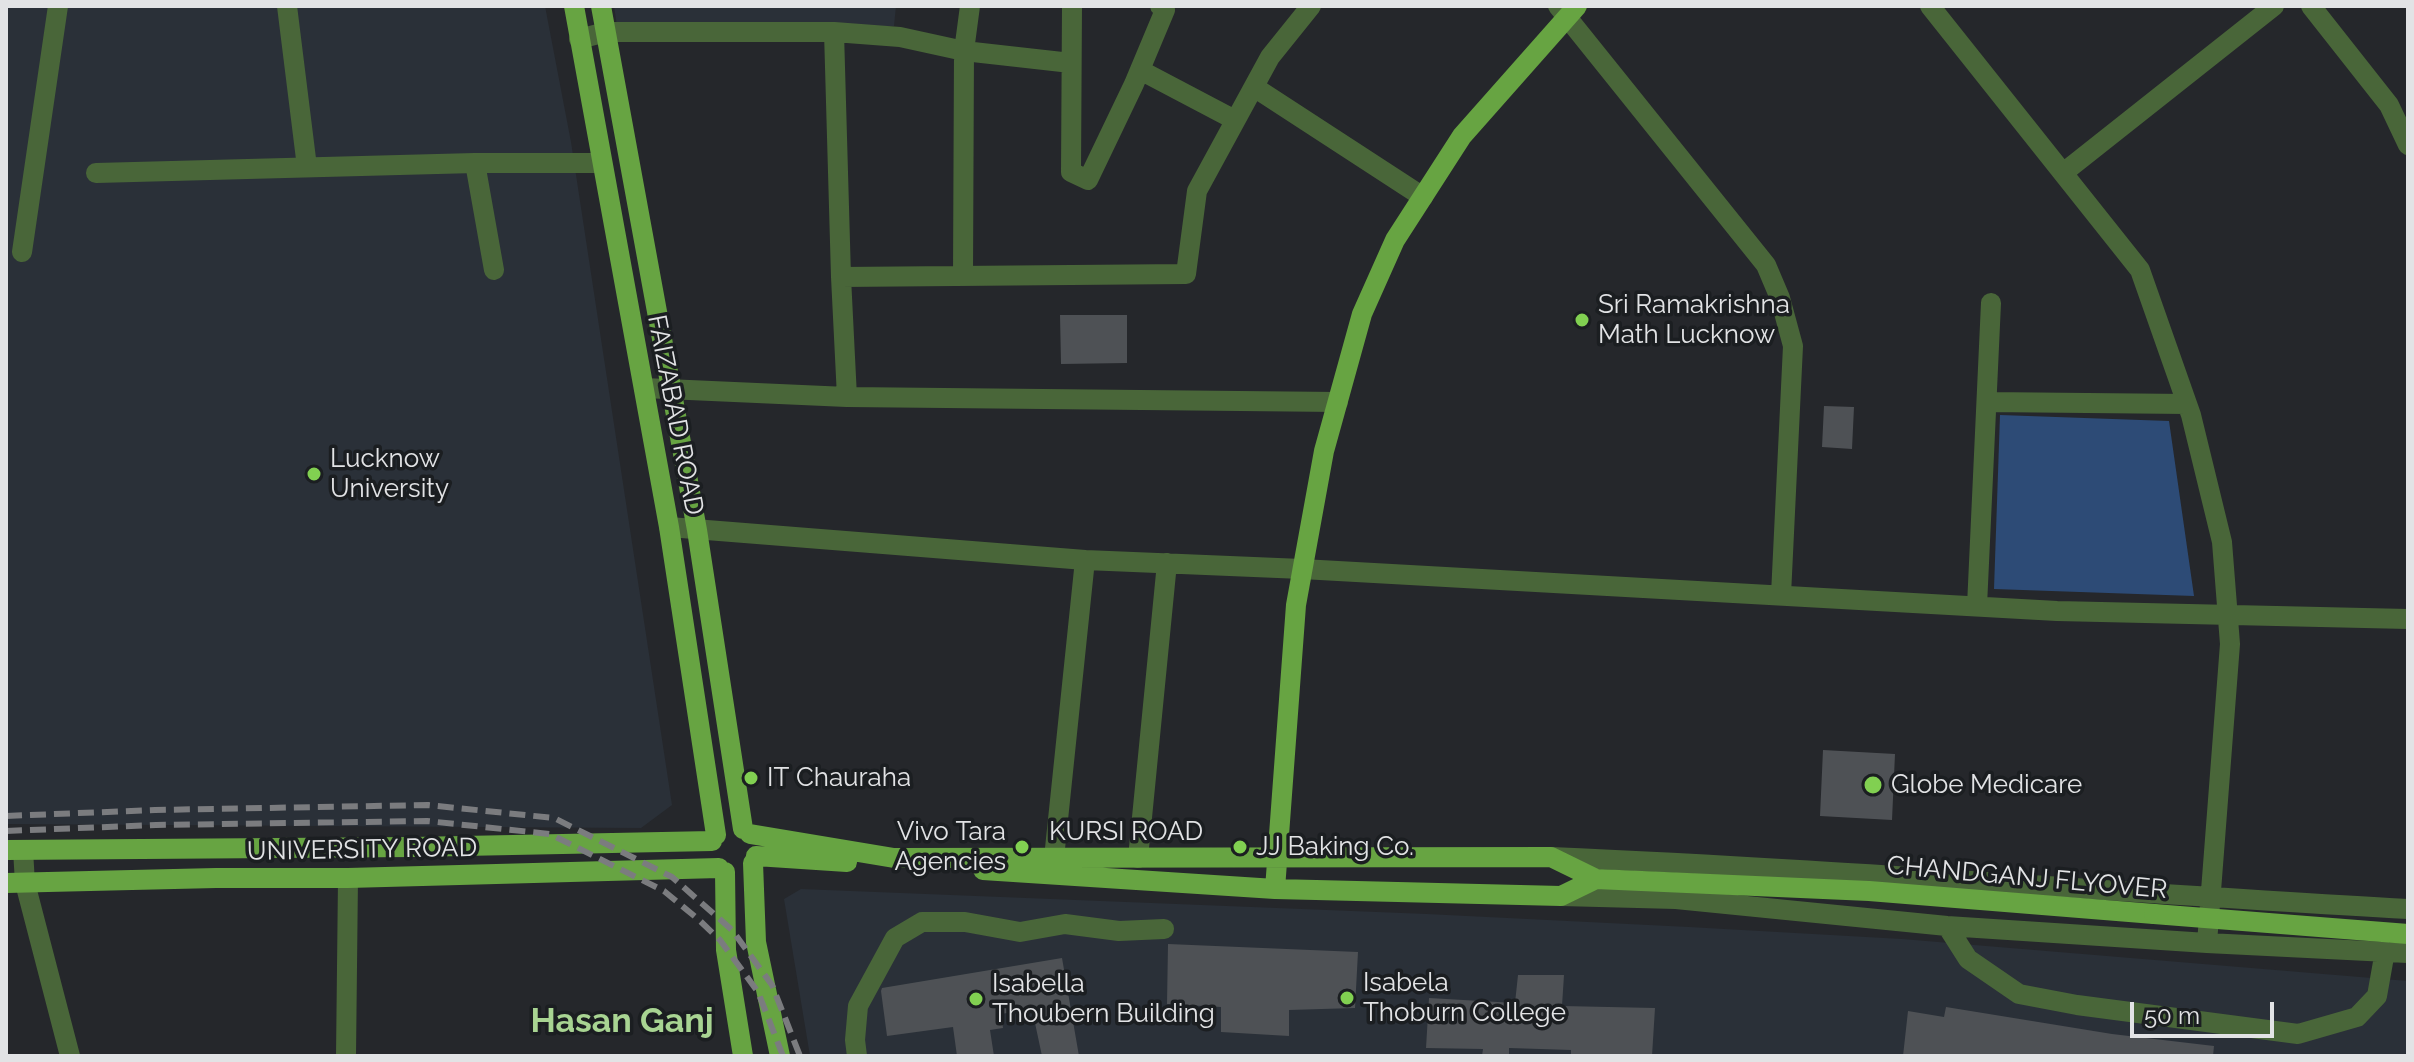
<!DOCTYPE html>
<style>
body{margin:0}
#map{position:relative;width:2414px;height:1062px;overflow:hidden;background:#25272b;font-family:Raleway,sans-serif}
canvas{display:block}
.frame{position:absolute;inset:0;border:8px solid #e2e3e5;pointer-events:none}
.scale{position:absolute;left:2130px;top:1002px;width:144px;height:36px;box-sizing:border-box;border:4px solid #e2e3e5;border-top:0;padding-left:10px;font-size:24px;line-height:28px;white-space:nowrap;color:#e2e3e5;-webkit-text-stroke:6px #1b1e21;paint-order:stroke}
</style>
<div id="map">
<canvas width="2414" height="1062"></canvas>
<div class="frame"></div>
<div class="scale">50 m</div>
</div>
<script>
const c = document.querySelector('canvas').getContext('2d');
c.lineJoin = 'round';
function fill(path, color) {
  c.fillStyle = color;
  c.fill(path, 'evenodd');
}
function stroke(path, color, width, dash) {
  c.strokeStyle = color;
  c.lineWidth = width;
  c.lineCap = dash ? 'butt' : 'round';
  c.setLineDash(dash || []);
  c.stroke(path);
}
function write(font, color, halo, rows, align = 'center') {
  c.font = font + ' Raleway,sans-serif';
  c.lineWidth = 7;
  c.setLineDash([]);
  c.textBaseline = 'middle';
  c.strokeStyle = halo;
  c.fillStyle = color;
  for (const [text, x, y, turn = 0] of rows) {
    c.save();
    c.translate(x, y);
    c.rotate((+turn || 0) * Math.PI / 180);
    c.textAlign = isNaN(turn) ? turn : align;
    if (halo) c.strokeText(text, 0, 0);
    c.fillText(text, 0, 0);
    c.restore();
  }
}
fill(new Path2D(`
 M6,6H545L571,142L672,805L641,828L6,824Z
 M614,6H896L894,26H617Z
 M801,889L1427,914L1689,927L1902,939L2408,981V1056H810L784,899Z`), '#2a3038');
fill(new Path2D(`
 M2000,415L2169,421L2194,596L1994,589Z`), '#2d4b76');
fill(new Path2D(`
 M1060,315H1127V363L1061,364Z
 M1824,406L1854,407L1852,449L1822,447Z
 M1823,750L1895,754L1892,820L1820,816Z
 M1168,944L1358,952L1355,1008L1289,1010V1036L1221,1032V1007L1167,1004Z
 M1062,958L1079,1056H1042L1032,1009L1001,1014L1003,1028L990,1030L994,1056H957L953,1027L887,1036L881,991L882,988Z
 M1518,975H1564L1562,1006L1655,1008L1652,1056L1596,1054V1056H1571V1050L1509,1048V1056H1482L1483,1049L1426,1048L1429,998L1515,1003Z
 M1946,1007L2112,1034L2214,1046L2213,1056H1903L1908,1011L1944,1017Z`), '#4e5155');
stroke(new Path2D(`
 M287,6L307,167
 M1072,6L1071,172L1088,180L1134,84L1165,10L1160,6
 M1558,6L1766,265L1780,298L1793,346L1781,595
 M1930,6L2140,270L2191,415L2222,542L2230,644L2207,943
 M2311,6L2389,105L2408,145
 M834,32L841,277L847,397
 M579,39L606,32H834L900,37L964,51L1071,63
 M1140,70L1235,120
 M1254,87L1423,197
 M475,163L494,270
 M96,173L475,163H601
 M2063,173L2274,6
 M22,252L58,6
 M963,276L964,51L970,6
 M841,277L1186,274L1197,191L1270,57L1311,6
 M644,388L847,397L1338,402
 M1987,402L2187,404
 M669,527L1085,560L1302,569L2057,611L2408,619
 M1977,606L1991,303
 M23,850L25,883L70,1056
 M1551,857C1837,869 2122,893 2408,909
 M1054,858L1085,560
 M1138,858L1167,563
 M1561,896L1676,899L1947,926L2207,943L2408,953
 M1947,926L1968,959L2019,994L2077,1005L2298,1034L2357,1017L2377,996L2385,951
 M346,1056L348,878
 M857,1056L855,1040L858,1006L895,938L922,922H965L1020,932L1065,924L1119,931L1164,929`), '#496639', 20);
stroke(new Path2D(`
 M574,6L669,527L716,835
 M601,6L697,530L743,829
 M750,834L894,858L1551,857L1596,879L1869,891L2154,914
 M6,850L413,847L712,841
 M756,856L847,862
 M753,863L756,942L780,1056
 M983,870L1275,889L1561,896L1596,879
 M725,872L726,950L743,1056
 M6,883L216,878H348L719,868
 M1275,889L1296,605L1324,451L1362,314L1395,240L1462,136L1577,6`), '#67a442', 20);
stroke(new Path2D(`
 M6,816L155,810L428,805L554,818L672,877L732,930L772,985L800,1056
 M6,831L156,825L427,821L550,834L664,891L698,919L720,940L758,992L783,1056`), '#7b7c7f', 6, [16, 8]);
stroke(new Path2D(`
 M2154,914L2408,934`), '#67a442', 20);
for (const [x, y, r, color] of [
 [1582,320,8,"#81d051"],
 [314,474,8,"#81d051"],
 [751,778,8,"#81d051"],
 [1873,785,10,"#81d051"],
 [1022,847,8,"#81d051"],
 [1240,847,8,"#81d051"],
 [1347,998,8,"#81d051"],
 [976,999,8,"#81d051"]
]) {
  const dot = new Path2D();
  dot.arc(x, y, r, 0, 2 * Math.PI);
  c.fillStyle = color;
  c.fill(dot);
  stroke(dot, '#1b1e21', 3);
}
write('26px', '#e2e3e5', '#1b1e21', [
 ["Sri Ramakrishna",1598,305],
 ["Math Lucknow",1598,335],
 ["Lucknow",330,459],
 ["University",330,489],
 ["IT Chauraha",767,778],
 ["Globe Medicare",1891,785],
 ["Vivo Tara",1006,832,"right"],
 ["Agencies",1006,862,"right"],
 ["JJ Baking Co.",1256,847],
 ["Isabela",1363,983],
 ["Thoburn College",1363,1013],
 ["Isabella",992,984],
 ["Thoubern Building",992,1014]
], 'left');
write('26px', '#e2e3e5', '#1b1e21', [
 ["FAIZABAD ROAD",675,415,79],
 ["KURSI ROAD",1126,832],
 ["UNIVERSITY ROAD",362,850,-1],
 ["CHANDGANJ FLYOVER",2027,878,5]
]);
write('bold 34px', '#a8d492', '#1b1e21', [
 ["Hasan Ganj",622,1022]
]);
</script>
